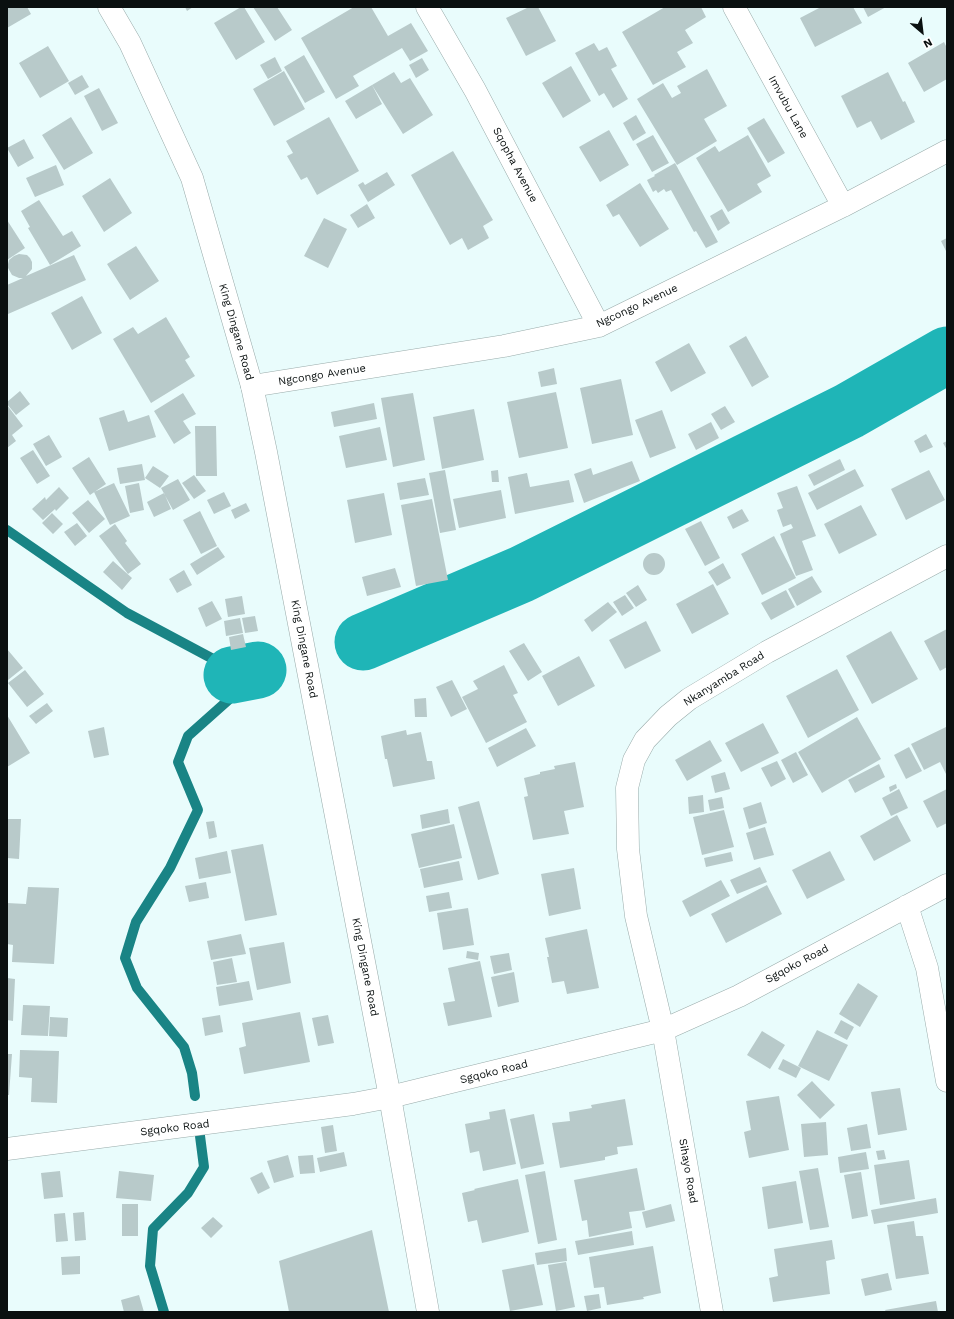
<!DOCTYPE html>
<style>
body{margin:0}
#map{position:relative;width:954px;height:1319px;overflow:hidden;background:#e9fcfc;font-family:"Work Sans",sans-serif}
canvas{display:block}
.frame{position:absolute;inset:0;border:8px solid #0a1010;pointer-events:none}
.north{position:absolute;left:902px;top:12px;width:40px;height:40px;-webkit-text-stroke:3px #fff;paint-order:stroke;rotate:152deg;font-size:11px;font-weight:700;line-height:16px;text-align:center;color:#0a1010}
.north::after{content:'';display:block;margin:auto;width:14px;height:18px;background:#0a1010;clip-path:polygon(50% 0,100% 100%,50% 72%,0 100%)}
</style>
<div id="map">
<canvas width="954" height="1319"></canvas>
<div class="frame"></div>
<div class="north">N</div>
</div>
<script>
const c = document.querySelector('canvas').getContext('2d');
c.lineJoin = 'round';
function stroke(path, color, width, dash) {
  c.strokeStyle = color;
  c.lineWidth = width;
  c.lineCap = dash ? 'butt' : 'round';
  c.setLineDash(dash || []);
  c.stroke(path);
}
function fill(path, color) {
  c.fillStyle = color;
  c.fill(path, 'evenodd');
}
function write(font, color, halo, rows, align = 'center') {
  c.font = font + ' "Work Sans",sans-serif';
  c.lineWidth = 3.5;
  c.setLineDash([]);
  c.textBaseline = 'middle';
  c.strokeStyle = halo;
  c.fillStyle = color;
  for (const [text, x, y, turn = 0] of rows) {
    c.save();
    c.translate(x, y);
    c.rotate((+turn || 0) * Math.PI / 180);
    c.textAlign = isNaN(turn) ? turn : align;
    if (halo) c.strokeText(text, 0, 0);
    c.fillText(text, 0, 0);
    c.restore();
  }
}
stroke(new Path2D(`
 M7,530L127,613L215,660L232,675L234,695L188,736L178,762L198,810L170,868L136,922L125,958L137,988L184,1047L192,1073L195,1096
 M164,1312L150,1266L153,1229L188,1193L204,1167L200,1136`), '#198485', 10);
stroke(new Path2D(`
 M363,642L522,574L849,411L947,355
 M232,675L258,670`), '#1fb5b7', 57);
fill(new Path2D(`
 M7,7H27L31,14L7,28Z
 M185,7H193L187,11Z
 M241,7H244L265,42L236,60L214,23Z
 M253,7H277L292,30L275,41Z
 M354,7H371L388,36L411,23L428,51L410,61L402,48L353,76L359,86L336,99L301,38Z
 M529,7H538L556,41L526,56L506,18Z
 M665,7H701L706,17L685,30L693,43L677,52L686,67L653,85L622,32Z
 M821,7H853L862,23L815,47L800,18Z
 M863,7H886L868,17Z
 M944,42L947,48V79L924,92L908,63Z
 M594,43L599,51L607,47L617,66L611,69L628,99L613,108L604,93L599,96L575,53Z
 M48,46L69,81L40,98L19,63Z
 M304,55L325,92L305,103L284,67Z
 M275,57L282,71L268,79L260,65Z
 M422,58L429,70L416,78L409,65Z
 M571,66L591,101L563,118L542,83Z
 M707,69L727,106L704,119L717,141L677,165L637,99L663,83L672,98L681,93L677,86Z
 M284,71L305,109L274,126L253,89Z
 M394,72L401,83L410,78L433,115L403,134L372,85Z
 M888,72L903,102L905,101L915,122L881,140L871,121L857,128L841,96Z
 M82,75L89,87L75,95L68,83Z
 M372,85L382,104L356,119L345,101Z
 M99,88L118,123L102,131L84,96Z
 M636,115L646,133L633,141L623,123Z
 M71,117L93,153L64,170L42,135Z
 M329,117L359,171L317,195L307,177L301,180L287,156L293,153L286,141Z
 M764,118L785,153L768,163L747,128Z
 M609,130L629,165L600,182L579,147Z
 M653,135L669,163L652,172L636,144Z
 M748,135L771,176L757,184L762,192L728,212L696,158L715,146L719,152Z
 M24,139L34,158L18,167L7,148Z
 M453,151L493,220L483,226L489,238L468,250L462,238L450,245L411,175Z
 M675,163L718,242L706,248L696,231L694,232L671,190L666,192L664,189L658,193L656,190L653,192L647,180L655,176L654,175Z
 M56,165L64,185L35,197L26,178Z
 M387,172L395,185L368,202L358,185L363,182L365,185Z
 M110,178L132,213L104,232L82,196Z
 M640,183L669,229L640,247L619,214L613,217L606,205Z
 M39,200L63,236L72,231L81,246L50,265L28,228L30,227L21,211Z
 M367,204L375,218L358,228L350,215Z
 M722,209L730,223L718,231L710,216Z
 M324,218L347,229L328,268L304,256Z
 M7,220L25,248L7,260Z
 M947,238V253L941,241Z
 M136,246L159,281L130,300L107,264Z
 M19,254L27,255L30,258L32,262V269L26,276L74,255L86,280L8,314L7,311V285L23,278H19L12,275L8,268V264L9,260L14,256Z
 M82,296L102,333L72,350L51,313Z
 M166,317L190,357L185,360L195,376L151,403L113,339L133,327L138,334Z
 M746,336L769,377L752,387L729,346Z
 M689,343L706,373L671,392L655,362Z
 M554,368L557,384L541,387L538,372Z
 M621,379L633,435L592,444L580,388Z
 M20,391L30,404L16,415L7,404V402Z
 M556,392L568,448L519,458L507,402Z
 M183,393L196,414L183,421L191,433L174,444L154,411Z
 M413,393L425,460L393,467L381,398Z
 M374,403L377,419L334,427L331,412Z
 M7,405L23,426L12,435L16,441L7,448Z
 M725,406L735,422L721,430L711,414Z
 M474,409L484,460L442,469L433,417Z
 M124,410L128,422L149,415L156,437L109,451L99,418Z
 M662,410L676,448L650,458L635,420Z
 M711,422L719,438L696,450L688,434Z
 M195,426H216L217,476H196Z
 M380,427L387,460L346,468L339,436Z
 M926,434L933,447L920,453L914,441Z
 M49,435L62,457L46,466L33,444Z
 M947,441V450L943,443Z
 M33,450L50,476L37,484L20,458Z
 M89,457L106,484L90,495L72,468Z
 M840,459L845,470L814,486L808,475Z
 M632,461L640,481L584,503L574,474L591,468L593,475Z
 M142,464L145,480L120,484L117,468Z
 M153,466L169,476L160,488L145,478Z
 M855,469L864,486L817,510L808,493Z
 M445,470L456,530L440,533L429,473Z
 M498,470L499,482H492L491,471Z
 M929,470L945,500L906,520L891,489Z
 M527,473L530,487L569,480L574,502L515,514L508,477Z
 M194,475L206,491L194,499L182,483Z
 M425,478L429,495L400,500L397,483Z
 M178,479L190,500L173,510L161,488Z
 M114,483L130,516L110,525L94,492Z
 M139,483L144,510L130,513L125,486Z
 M797,486L816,536L802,541L813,570L796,576L780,534L793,528L791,524L783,527L777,510L783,508L777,493Z
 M59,487L69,498L56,511L55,509L43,520L32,509L45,497L46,500Z
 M501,490L506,518L459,528L453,499Z
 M224,492L231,506L214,514L207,500Z
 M164,493L171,509L154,517L147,502Z
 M384,493L392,535L355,543L347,500Z
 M432,499L448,580L416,586L401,505Z
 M88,500L105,519L89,533L72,513Z
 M246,503L250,511L235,519L231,510Z
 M861,505L877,535L839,554L824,524Z
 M742,509L749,521L733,529L727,517Z
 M200,511L217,546L201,554L183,520Z
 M52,513L63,524L53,534L42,523Z
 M701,521L720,558L705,566L685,529Z
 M77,523L87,536L75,546L64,532Z
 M115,524L127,541L125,543L141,564L128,574L99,536Z
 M774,536L796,578L762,595L741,554Z
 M218,547L225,557L197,575L190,564Z
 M643 564a11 11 0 1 1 22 0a11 11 0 1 1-22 0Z
 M113,561L132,578L122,590L103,572Z
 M723,563L731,578L717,586L708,572Z
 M395,568L401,587L367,596L362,577Z
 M184,570L192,585L177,593L169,579Z
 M812,576L822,592L797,606L788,589Z
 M713,584L729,614L692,634L676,604Z
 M638,585L647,600L636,607L626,593Z
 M786,590L795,607L771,620L761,603Z
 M625,595L634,608L622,616L613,602Z
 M242,596L245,614L228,617L225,599Z
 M212,601L222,619L206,627L198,608Z
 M608,602L617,612L592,632L584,620Z
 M255,616L258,631L245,633L242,618Z
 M240,618L243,633L226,636L224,621Z
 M646,621L661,651L625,669L609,640Z
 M947,629V667L940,671L924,641Z
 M891,631L918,679L872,704L846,656Z
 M243,634L246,647L231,650L229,637Z
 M524,643L542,672L528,681L509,651Z
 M7,649L23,668L8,680L7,679Z
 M579,656L595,686L558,706L542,676Z
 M504,665L518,693L513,695L527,722L486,743L462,697L478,689L473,681Z
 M837,669L859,710L808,738L786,696Z
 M25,670L44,694L27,707L8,683Z
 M452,680L467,709L451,717L436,687Z
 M426,698L427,717H415L414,699Z
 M47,703L53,711L36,724L29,716Z
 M7,715L30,753L7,767Z
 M857,717L881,759L822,793L798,752Z
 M763,723L779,753L741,772L725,743Z
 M104,727L109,755L94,758L88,731Z
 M946,727L947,728V776L940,762L924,770L911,744Z
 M526,728L536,746L497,767L488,748Z
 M406,730L407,735L421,732L427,761H432L435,779L393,787L387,759H385L381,736Z
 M710,740L722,761L687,781L675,760Z
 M909,747L922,771L906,779L894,755Z
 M796,752L808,775L793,783L781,760Z
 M777,761L786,779L771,787L761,768Z
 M575,762L584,807L564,811L569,834L533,840L524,797L528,796L524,778L540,774V772L555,769L554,766Z
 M879,764L885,777L855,793L848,780Z
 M725,772L730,789L715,793L711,776Z
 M896,784L897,788L890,792L889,787Z
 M899,789L908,808L891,816L882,798Z
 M947,789V823L937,828L923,801Z
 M703,795L704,812L689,814L688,797Z
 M722,797L724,808L710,811L708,800Z
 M479,801L499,874L478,880L458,807Z
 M761,802L767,823L749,829L743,808Z
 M448,809L450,823L422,829L420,815Z
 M724,810L734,847L702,855L693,817Z
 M897,815L911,841L874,861L860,836Z
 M7,819H21L19,859L7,858Z
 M214,821L217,837L209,839L206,822Z
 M454,824L462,858L419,868L411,834Z
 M765,827L774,855L754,860L746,833Z
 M263,844L277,915L245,921L231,850Z
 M227,851L231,873L199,879L195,858Z
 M830,851L845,880L807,899L792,870Z
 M731,852L733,861L706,867L704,858Z
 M459,861L463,880L424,888L420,869Z
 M760,867L767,882L737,894L730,880Z
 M574,868L581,909L549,916L541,874Z
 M721,880L730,896L690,917L682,901Z
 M206,882L209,898L189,902L185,886Z
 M767,885L782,914L726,943L711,914Z
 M28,887L59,888L54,964L12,962L13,945L7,944V903L26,904Z
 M449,892L452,908L429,912L426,896Z
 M468,908L474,945L443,950L437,913Z
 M587,929L599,988L567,994L564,981L552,983L547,957H549L545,938Z
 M241,934L246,954L211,960L207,941Z
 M284,942L291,983L257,990L249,948Z
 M467,951L479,953L478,960L466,958Z
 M509,953L512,970L494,974L490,956Z
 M232,958L237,982L217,985L213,962Z
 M480,961L492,1017L448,1026L443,1003L455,1001L448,968Z
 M514,972L519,1002L498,1007L491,977Z
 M7,978L15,979L13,1021L7,1020Z
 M249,981L253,1000L219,1006L216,987Z
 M858,983L878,996L860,1027L839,1014Z
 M23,1005L50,1006L48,1036L21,1035Z
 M300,1012L310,1062L244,1074L239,1048L246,1046L242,1023Z
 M220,1015L223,1032L205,1036L202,1018Z
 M328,1015L334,1043L318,1046L312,1018Z
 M50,1017L68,1018L67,1037L49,1036Z
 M841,1020L854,1027L847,1040L834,1033Z
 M817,1030L848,1045L829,1081L798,1066Z
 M762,1031L785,1045L770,1069L747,1055Z
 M20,1050L59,1051L57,1103L31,1102L32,1078L19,1077Z
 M7,1054H12L9,1095H7Z
 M783,1059L801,1068L796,1078L778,1069Z
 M812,1081L835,1105L820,1119L797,1095Z
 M900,1088L907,1130L878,1135L871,1092Z
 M779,1096L789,1150L749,1158L744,1132L751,1130L746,1101Z
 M625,1099L633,1145L617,1147L618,1154L605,1157V1160L560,1168L552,1123L570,1121L569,1112L592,1108L591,1105Z
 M505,1109L516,1164L483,1171L479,1151L470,1153L465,1124L490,1119L489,1112Z
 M534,1114L544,1164L521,1169L510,1119Z
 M826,1122L828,1155L804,1157L801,1124Z
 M867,1124L871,1148L851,1151L847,1128Z
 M333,1125L337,1151L325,1153L321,1127Z
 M884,1150L886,1159L878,1160L876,1151Z
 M344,1152L347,1166L320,1172L317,1158Z
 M866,1152L869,1169L840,1173L838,1157Z
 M288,1155L294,1177L274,1183L267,1161Z
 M313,1155L315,1173L300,1174L298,1156Z
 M909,1160L915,1199L880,1205L874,1165Z
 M637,1168L645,1210L629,1212L632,1228L589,1237L587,1220L582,1221L574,1180Z
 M818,1168L829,1227L810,1230L799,1171Z
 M60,1171L63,1197L44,1199L41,1173Z
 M119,1171L154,1175L151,1201L116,1198Z
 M545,1171L557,1240L538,1244L525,1175Z
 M262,1172L270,1188L258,1194L250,1178Z
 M861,1172L868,1216L852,1219L844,1175Z
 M518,1179L529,1232L482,1243L477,1220L468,1222L462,1193L475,1190L474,1189Z
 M796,1181L803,1223L768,1229L762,1187Z
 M936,1198L938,1213L874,1224L871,1210Z
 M122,1204H138V1236H122Z
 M671,1204L675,1221L646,1228L642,1212Z
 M84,1212L86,1240L75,1241L73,1213Z
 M65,1213L68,1241L56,1242L54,1214Z
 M213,1217L223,1226L211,1238L201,1228Z
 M914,1221L916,1236H923L929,1274L896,1279L887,1225Z
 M372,1230L389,1312H289L279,1261Z
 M632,1231L634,1245L578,1255L575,1241Z
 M832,1240L835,1259L826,1261L830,1294L773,1302L769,1278L778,1276L774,1249Z
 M653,1246L661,1293L643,1297L644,1299L607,1305L604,1287L594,1288L589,1257Z
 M566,1248L567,1261L537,1265L535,1253Z
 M80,1256V1274L62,1275L61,1257Z
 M566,1262L575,1307L556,1311L548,1265Z
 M534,1264L543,1305L510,1311L502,1270Z
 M888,1273L892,1290L865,1296L861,1279Z
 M599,1294L601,1308L587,1311L584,1296Z
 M139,1295L144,1312H124L121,1300Z
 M936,1301L938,1312H886L885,1310Z`), '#b8caca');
const minor = new Path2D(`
 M427,7L475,90L599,326
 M734,7L843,206
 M252,386L504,346L599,326L843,206L947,151
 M907,906L927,968L947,1081
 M7,1149L353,1104L390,1097L663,1030L739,996L947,885
 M712,1312L663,1030L636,916L628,849L627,788L634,760L645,740L668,716L689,699L767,652L947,556`);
const tertiary = new Path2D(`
 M109,7L130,43L192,178L252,386L266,452L390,1097L428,1312`);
stroke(minor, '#99abaa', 23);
stroke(tertiary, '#99abaa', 23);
stroke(minor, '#fff', 22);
stroke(tertiary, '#fff', 22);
write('11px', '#0a1010', '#fff', [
 ["Imvubu Lane",788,107,61],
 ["Sqopha Avenue",515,165,62],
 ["Ngcongo Avenue",637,306,-25],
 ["King Dingane Road",236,332,74],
 ["Ngcongo Avenue",322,375,-9],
 ["King Dingane Road",304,649,79],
 ["Nkanyamba Road",724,679,-32],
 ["Sgqoko Road",797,964,-28],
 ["King Dingane Road",365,967,79],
 ["Sgqoko Road",494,1072,-14],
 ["Sgqoko Road",175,1128,-7],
 ["Sihayo Road",688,1171,80]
]);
</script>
